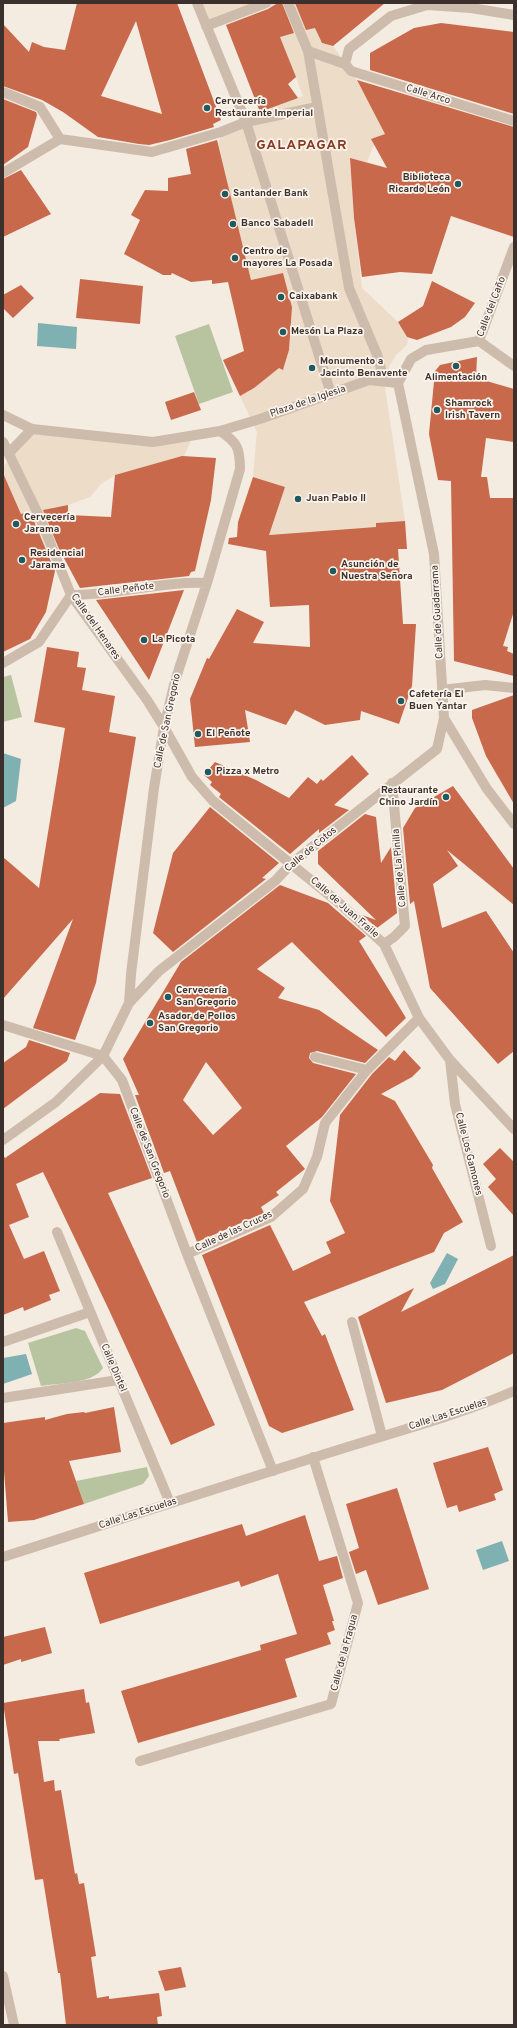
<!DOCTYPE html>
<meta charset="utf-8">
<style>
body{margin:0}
#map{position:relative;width:517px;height:2028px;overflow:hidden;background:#f4ebe1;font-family:Overpass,sans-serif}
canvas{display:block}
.frame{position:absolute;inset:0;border:4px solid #3b302b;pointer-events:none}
</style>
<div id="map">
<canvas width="517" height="2028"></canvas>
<div class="frame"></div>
</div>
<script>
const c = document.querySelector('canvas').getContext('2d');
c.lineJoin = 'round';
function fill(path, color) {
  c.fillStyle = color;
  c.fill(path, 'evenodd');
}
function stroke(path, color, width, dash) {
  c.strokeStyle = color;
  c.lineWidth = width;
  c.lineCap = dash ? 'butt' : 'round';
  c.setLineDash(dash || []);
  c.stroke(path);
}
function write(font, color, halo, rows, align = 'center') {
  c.font = font + ' Overpass,sans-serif';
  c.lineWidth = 3.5;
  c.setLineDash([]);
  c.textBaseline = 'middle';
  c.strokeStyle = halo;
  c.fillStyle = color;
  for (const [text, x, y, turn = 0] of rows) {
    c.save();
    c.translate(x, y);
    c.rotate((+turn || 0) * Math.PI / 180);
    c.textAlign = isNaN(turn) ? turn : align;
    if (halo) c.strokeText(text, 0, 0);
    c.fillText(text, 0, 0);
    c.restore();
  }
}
fill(new Path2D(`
 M209,324L233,392L199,404L175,336Z
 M11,675L22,717L3,722V677Z
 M76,1328L85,1331L103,1368C93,1384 59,1383 41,1386L28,1343Z
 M147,1467L149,1476L143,1484L84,1504L76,1481Z`), '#b8c4a0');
fill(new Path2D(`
 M197,3H305L322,43L333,46L351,71L370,103L385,134L372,139L374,144L367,162L350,159L354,219L362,288L398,322L408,339L407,345L396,355L390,365L384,381L405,521L376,523V527L265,535L285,487L253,477L257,432L240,396L254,388L271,366L284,369L289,350L292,305L283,273L251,280L218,146L221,132L246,122L260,113L303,96L269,7L208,29Z
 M32,429L153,442L194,434L184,456L115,475L101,484L90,497L68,505L51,508L60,542L37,548L3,473V467Z`), '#ecdcc8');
fill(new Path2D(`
 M38,323L77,327L76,349L37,346Z
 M3,753L21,759L16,801L3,808Z
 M447,1253L458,1259L445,1284L433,1289L430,1283Z
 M26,1354L32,1374L3,1384V1358Z
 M502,1541L509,1561L483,1570L476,1550Z`), '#7fb0b2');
fill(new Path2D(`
 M77,3H177L221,120L213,124L214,127L170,140L149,145L139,144L98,137L63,112L42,100L3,86V24L29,52L32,42L44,47L65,50ZM136,21L162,114L101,96Z
 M278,3H282L294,33L280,37L296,77L288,84L298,98L260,112L226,25L268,9Z
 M295,3H385L333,46L322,43L315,28L306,30Z
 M441,23L514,32V114L370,70V53L414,28Z
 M357,80L514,127V237L451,216L432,274L400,272L362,277L354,218L350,158L387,168L371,139L385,134Z
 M3,99L36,112L37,115L28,147L3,165Z
 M217,140L251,280L283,273L292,307L289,350L283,370L279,368L254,388L240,396L223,360L244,351L228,282L212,284V280L191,282L172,273L171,275H163L124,254L140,220L131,215L145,190L168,191V178L191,174L186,149Z
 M21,170L51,214L3,237V179Z
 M80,279L143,286L140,324L76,318Z
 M432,281L475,303L465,317L451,327L417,340L407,337L398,322L423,306Z
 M21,285L34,298L13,318L3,308V295Z
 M477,357L476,378L514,389V442L486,438L481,477H487L490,498H514V611L503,646L508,647L507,651L514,654V676L454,661L451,481L438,480L429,434L435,371L440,365Z
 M194,392L201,410L171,420L165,402Z
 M182,456L216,458L211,500L195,571L191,572L189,576L80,588L59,549L43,510L68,505V515L111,517L115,475Z
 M3,473L21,514L30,512L55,571L46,612L30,639L3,652Z
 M253,477L285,487L269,535L376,527V523L405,521L407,549H398L403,624H416L412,686L399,724L361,711L360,720L325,725L295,710L286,725L245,710L250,742L195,747L190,699L207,658L209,659L237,609L264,622L253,643L310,647L309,605L270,607L266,551L228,544L229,538L237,537L238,522Z
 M184,590L149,680L96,600Z
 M47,647L79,652L77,667L86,668L82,690L115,696L109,732L136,737L96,983L75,1040L33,1028L73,919L3,999V857L39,888L65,728L34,722Z
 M514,695V804L486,756L472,718V710Z
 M352,755L369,774L334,805L349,810L319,833V829L290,854L219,797L221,794L210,785L212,782L204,775L215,762L256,780L289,798L308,777L317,784L321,779L323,781Z
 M453,786L514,869V905L447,850L458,866L433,884L442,928L486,911L514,953V1051L498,1064L430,988L414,901L410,904L403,828L415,808Z
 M210,807L279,863L262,878L266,879L173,952L153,933L173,853Z
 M365,814L376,817L381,863L391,847L397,913L377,928L362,915L376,920L318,864V851Z
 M280,885L328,903L366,936L359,941L406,1018L386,1037L292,942L257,969L285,988L278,998L319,1010L378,1050L365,1063L317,1051L310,1053L309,1058L313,1063L356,1074L322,1117L286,1146L305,1169L276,1192L279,1195L261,1207L264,1213L197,1242L170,1171L164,1173L135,1095H139L123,1059L181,962ZM206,1062L242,1108L213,1135L183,1100Z
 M29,1040L70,1053L67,1061L3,1109V1063L26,1047Z
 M404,1050L421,1068L412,1077L381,1094L395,1101L433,1165L432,1168L463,1222L444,1233L434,1252L304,1302L322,1336L325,1334L354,1410L282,1433L269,1426L202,1255L270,1225L293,1271L331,1253L326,1242L345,1233L330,1201L340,1115L372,1074L389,1057L395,1061Z
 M100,1093L120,1094L152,1178L108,1193L215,1425L171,1445L109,1310L43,1172L16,1184L29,1217L9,1225L24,1259L44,1251L60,1291L49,1295L51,1300L24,1311L23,1307L3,1315V1155L5,1158Z
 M500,1148L514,1162V1216L488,1187L496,1179L483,1164Z
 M514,1255V1353L442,1390L386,1403L358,1317L414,1288L401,1312Z
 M114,1407L121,1452L69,1461L84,1504L34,1520L8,1522L4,1471H3V1423L45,1417V1420L67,1414L84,1412L85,1413Z
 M488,1447L503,1490L494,1494L496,1500L459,1512L457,1505L447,1508L433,1463Z
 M397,1488L429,1589L378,1605L366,1570L356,1574L349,1552L359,1548L346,1504Z
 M305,1515L319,1561L337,1556L343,1578L323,1585L334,1621H332L335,1630L327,1633L331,1644L285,1659L297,1697L138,1743L121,1691L261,1650L260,1645L297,1634L278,1574L241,1587L239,1581L100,1624L84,1573L242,1524L246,1536Z
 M45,1627L52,1653L21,1662V1659L3,1665V1637Z
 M84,1689L86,1703L89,1702L95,1733L59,1739L60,1741H38L44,1782L54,1780L55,1791L61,1790L75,1874L77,1873L79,1884L84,1883L96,1956L91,1957L97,1998L109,1996V1999L159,1993L162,2016L157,2017L158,2025H66L60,1973H58L43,1879L35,1880L18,1773L14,1774L3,1703Z
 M181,1967L186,1987L165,1991L158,1971Z`), '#c8694b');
stroke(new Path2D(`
 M3,1025L103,1056
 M3,1342L90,1312
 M3,1398L118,1380`), '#cdbbac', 10);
stroke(new Path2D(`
 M197,3L246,122L331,394
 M288,3L308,51L345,64
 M206,26L266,3
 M308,51L349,288L378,357L384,381
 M345,64L349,49L391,16L427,5L471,8L514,15
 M345,64L351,71L514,121
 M3,92L40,107L60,139
 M3,173L60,139L152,152L221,132L246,122L317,107
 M479,341L514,247
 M479,341L514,366
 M398,383L434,554L444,718L487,789L514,824
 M398,383L411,359L426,350L479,341
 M3,415L32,429L153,442L220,431L260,419L369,380L398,383
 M3,442L41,520L71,595L147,700L164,727L192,777L213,801L338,902L384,944L419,1018L450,1060L514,1129
 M9,453L32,429
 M3,663L39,642L71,595C117,595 162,581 207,583
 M442,690L485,685L514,688
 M384,944L394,937L405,926L392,783
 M129,1003L131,974L154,788L164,727L175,681L207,583L240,469C240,448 237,442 220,431
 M103,1056L122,1080L187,1254L273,1471
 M315,1057L367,1070
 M450,1060L455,1104L491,1246
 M3,1140L56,1102L103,1056L129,1003L159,971L275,881L292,863L437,749L444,718
 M57,1232L170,1503
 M187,1254L271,1217L303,1189L317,1157L325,1123L367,1070L419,1018
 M352,1322L382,1436
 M3,1557C109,1523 216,1488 322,1455C386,1434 452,1418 514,1391
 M140,1761L331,1704L358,1603L313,1457
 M3,1976L14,2025`), '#cdbbac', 10);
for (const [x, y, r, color] of [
 [207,108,4,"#1f5a5e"],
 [458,184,4,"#1f5a5e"],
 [225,194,4,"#1f5a5e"],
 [233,224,4,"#1f5a5e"],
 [235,258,4,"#1f5a5e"],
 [281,297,4,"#1f5a5e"],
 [283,332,4,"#1f5a5e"],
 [456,366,4,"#1f5a5e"],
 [312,368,4,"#1f5a5e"],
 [437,410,4,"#1f5a5e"],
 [298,499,4,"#1f5a5e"],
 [16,524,4,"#1f5a5e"],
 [22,560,4,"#1f5a5e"],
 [333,571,4,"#1f5a5e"],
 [144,640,4,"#1f5a5e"],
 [401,701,4,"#1f5a5e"],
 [198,734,4,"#1f5a5e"],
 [208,772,4,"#1f5a5e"],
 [446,797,4,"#1f5a5e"],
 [168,997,4,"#1f5a5e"],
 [150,1023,4,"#1f5a5e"]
]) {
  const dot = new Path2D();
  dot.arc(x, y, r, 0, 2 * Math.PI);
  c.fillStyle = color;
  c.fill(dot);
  stroke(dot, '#fbf5ee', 1.5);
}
write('10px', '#3b302b', '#fbf5ee', [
 ["Calle Arco",428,95,17],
 ["Calle del Caño",492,307,-69],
 ["Plaza de la Iglesia",308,402,-19],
 ["Calle Peñote",126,590,-7],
 ["Calle de Guadarrama",438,612,-93],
 ["Calle del Henares",95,627,55],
 ["Calle de San Gregorio",168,721,-78],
 ["Calle de Cotos",311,850,-40],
 ["Calle de La Pinilla",400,868,-95],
 ["Calle de Juan Fraile",344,908,41],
 ["Calle de San Gregorio",149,1153,69],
 ["Calle Los Gamones",468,1154,76],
 ["Calle de las Cruces",234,1232,-25],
 ["Calle Dintel",113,1368,67],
 ["Calle Las Escuelas",448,1415,-18],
 ["Calle Las Escuelas",138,1514,-18],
 ["Calle de la Fragua",345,1653,-75]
]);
write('bold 10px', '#3b302b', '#fbf5ee', [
 ["Cervecería",215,102],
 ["Restaurante Imperial",215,114],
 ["Biblioteca",450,178,"right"],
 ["Ricardo León",450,190,"right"],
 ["Santander Bank",233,194],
 ["Banco Sabadell",241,224],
 ["Centro de",243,252],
 ["mayores La Posada",243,264],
 ["Caixabank",289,297],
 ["Mesón La Plaza",291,332],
 ["Monumento a",320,362],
 ["Jacinto Benavente",320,374],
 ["Alimentación",456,378,"center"],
 ["Shamrock",445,404],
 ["Irish Tavern",445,416],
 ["Juan Pablo II",306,499],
 ["Cervecería",24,518],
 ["Jarama",24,530],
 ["Residencial",30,554],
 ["Jarama",30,566],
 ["Asunción de",341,565],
 ["Nuestra Señora",341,577],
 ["La Picota",152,640],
 ["Cafetería El",409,695],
 ["Buen Yantar",409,707],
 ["El Peñote",206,734],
 ["Pizza x Metro",216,772],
 ["Restaurante",438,791,"right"],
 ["Chino Jardín",438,803,"right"],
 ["Cervecería",176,991],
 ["San Gregorio",176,1003],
 ["Asador de Pollos",158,1017],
 ["San Gregorio",158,1029]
], 'left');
c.letterSpacing = '1px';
write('bold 14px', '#8c3b22', '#fbf5ee', [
 ["GALAPAGAR",302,146]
]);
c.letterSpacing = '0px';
</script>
